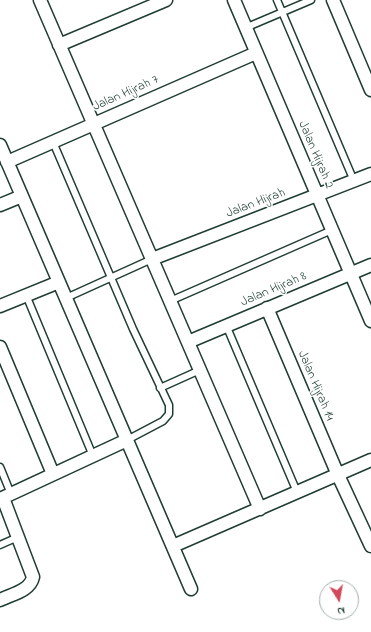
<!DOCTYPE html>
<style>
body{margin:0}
#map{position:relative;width:371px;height:632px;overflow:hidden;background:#fff;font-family:"Indie Flower",sans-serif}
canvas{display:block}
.north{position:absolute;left:319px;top:580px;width:40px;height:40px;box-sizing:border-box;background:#fff;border:1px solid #a5b1ae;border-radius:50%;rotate:169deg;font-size:11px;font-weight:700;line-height:16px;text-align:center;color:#1f3d34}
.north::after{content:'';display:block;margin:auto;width:14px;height:18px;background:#d1495b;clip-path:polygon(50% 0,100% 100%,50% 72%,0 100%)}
</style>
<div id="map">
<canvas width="371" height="632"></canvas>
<div class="north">N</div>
</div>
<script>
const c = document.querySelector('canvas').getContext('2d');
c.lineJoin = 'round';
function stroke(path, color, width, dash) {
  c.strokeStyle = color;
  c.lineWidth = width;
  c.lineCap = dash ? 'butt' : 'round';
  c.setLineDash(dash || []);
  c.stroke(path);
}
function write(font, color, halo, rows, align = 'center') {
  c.font = font + ' "Indie Flower",sans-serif';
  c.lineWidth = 3;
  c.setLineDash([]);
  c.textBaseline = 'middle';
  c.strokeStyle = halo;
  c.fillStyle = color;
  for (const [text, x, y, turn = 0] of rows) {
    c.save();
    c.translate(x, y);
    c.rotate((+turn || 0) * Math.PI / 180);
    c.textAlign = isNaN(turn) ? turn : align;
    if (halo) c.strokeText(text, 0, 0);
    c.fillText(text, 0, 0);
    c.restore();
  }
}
const lane = new Path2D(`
 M277,0L354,181
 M245,28L311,0
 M53,142L133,329L169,405V414L163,421L127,440
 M26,295L93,456
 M66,298L152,259
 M170,301L332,230
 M226,325L297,492
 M160,388L200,370
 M0,467L11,494
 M0,545L18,537`);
const street = new Path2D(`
 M40,0L260,509
 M234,0L371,321
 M333,0L371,90
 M59,45L166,0
 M0,145L191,589
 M7,162L256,53
 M0,205L22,196
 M152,259L371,174
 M0,306L59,282
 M267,308L338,475L371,546
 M188,342L371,265
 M0,347L53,474
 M0,499L127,440
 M173,546L371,460
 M0,600C12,594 30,591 33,577L3,498`);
stroke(lane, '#1f3d34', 9);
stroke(street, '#1f3d34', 15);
stroke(lane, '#fff', 6);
stroke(street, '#fff', 12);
write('13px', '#1f3d34', '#fff', [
 ["Jalan Hijrah 7",126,94,-24],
 ["Jalan Hijrah 2",315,155,67],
 ["Jalan Hijrah",256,204,-21],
 ["Jalan Hijrah 8",274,290,-23],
 ["Jalan Hijrah 14",315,386,67]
]);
</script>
